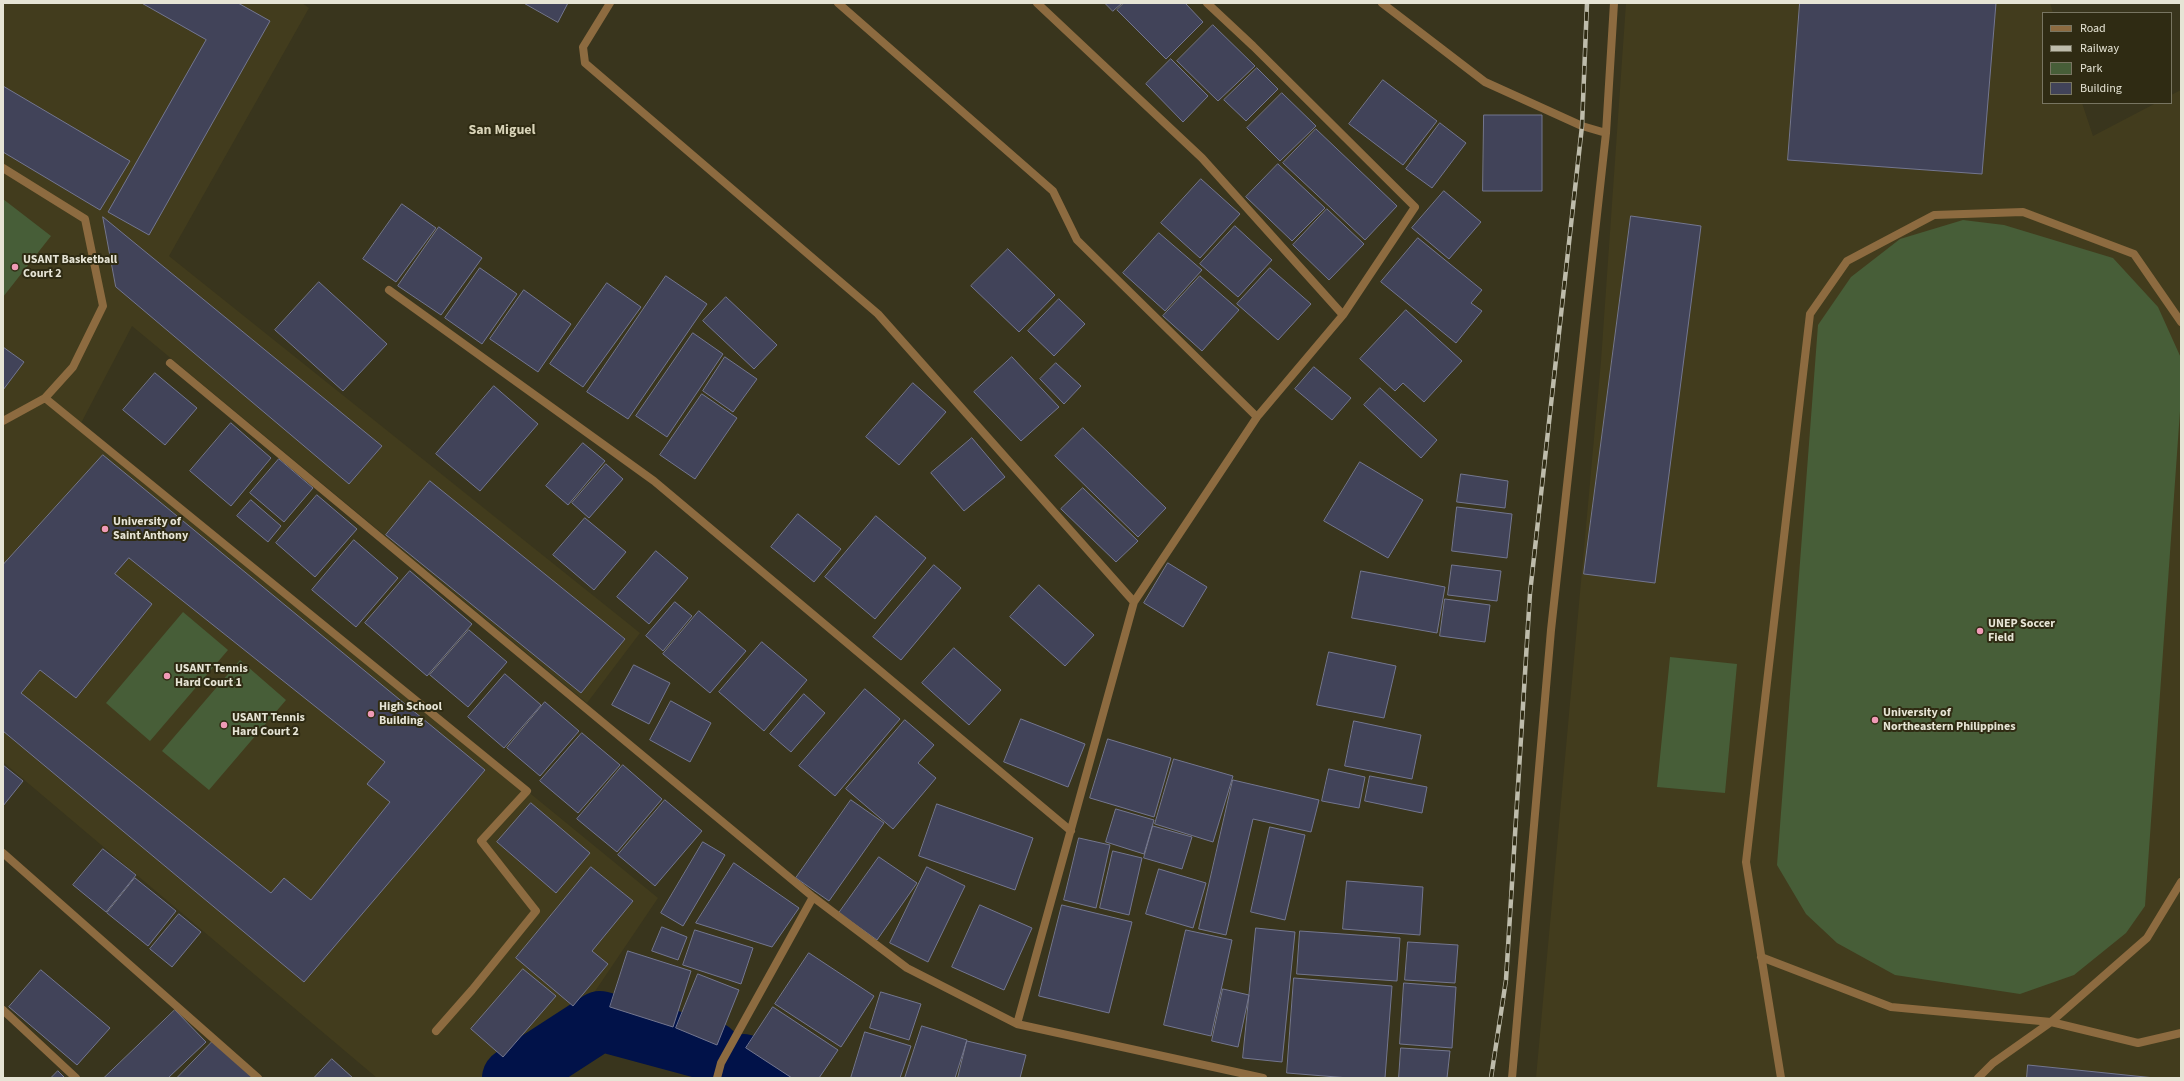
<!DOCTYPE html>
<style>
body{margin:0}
#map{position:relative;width:2184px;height:1081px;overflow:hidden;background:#39351d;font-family:"Source Sans 3",sans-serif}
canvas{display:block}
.frame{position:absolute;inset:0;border:4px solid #e6e4d5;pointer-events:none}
.legend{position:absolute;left:2042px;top:12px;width:130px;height:92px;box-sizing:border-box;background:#2f2b13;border:1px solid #787561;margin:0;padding:5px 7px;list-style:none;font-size:12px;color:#e6e4d5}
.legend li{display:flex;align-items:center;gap:8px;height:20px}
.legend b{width:20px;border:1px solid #787561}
</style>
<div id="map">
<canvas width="2184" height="1081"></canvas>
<div class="frame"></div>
<ul class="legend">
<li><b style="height:5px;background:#8d6b40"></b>Road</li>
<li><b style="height:5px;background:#bebcab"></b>Railway</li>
<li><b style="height:11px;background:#475e38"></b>Park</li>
<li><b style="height:11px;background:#414359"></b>Building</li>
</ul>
</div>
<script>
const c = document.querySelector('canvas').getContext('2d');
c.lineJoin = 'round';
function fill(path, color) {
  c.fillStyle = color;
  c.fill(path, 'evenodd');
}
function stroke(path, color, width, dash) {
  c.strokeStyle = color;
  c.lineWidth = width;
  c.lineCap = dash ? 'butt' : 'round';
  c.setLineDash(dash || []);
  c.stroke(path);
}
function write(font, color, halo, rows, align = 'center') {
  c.font = font + ' "Source Sans 3",sans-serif';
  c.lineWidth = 4;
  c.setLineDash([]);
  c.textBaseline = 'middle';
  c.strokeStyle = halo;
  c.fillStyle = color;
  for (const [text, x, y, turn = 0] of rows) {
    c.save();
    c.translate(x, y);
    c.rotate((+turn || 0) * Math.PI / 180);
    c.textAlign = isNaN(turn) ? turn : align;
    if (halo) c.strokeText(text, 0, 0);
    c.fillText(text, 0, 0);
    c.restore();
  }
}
fill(new Path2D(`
 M3,3H302L309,8L169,256L640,633L587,703L132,326L80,425L658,898L583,1009L500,1078H377L3,762Z
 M1626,3H2050L2053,13H2043V103H2082L2093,136L2156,103H2171V95L2181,90V1078H1536L1601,361Z`), '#423c1d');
fill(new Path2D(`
 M3,199L51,236L3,297Z
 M1963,220L2004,225L2113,258L2158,307L2181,358V397L2145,906L2126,933L2074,975L2020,994L1895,975L1837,943L1806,914L1777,865L1818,325L1851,277L1900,239Z
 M183,612L228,650L150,741L106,703Z
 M1670,657L1737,664L1725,793L1657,787Z
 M240,660L286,700L209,790L162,751Z`), '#475e38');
stroke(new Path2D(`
 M744,1064L770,1078
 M512,1078L600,1021L711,1051`), '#011249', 60);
const building = new Path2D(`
 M142,3H238L270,21L149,235L108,212L206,40Z
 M524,3H568L558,22Z
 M1105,3H1122L1113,11Z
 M1124,3H1185L1203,22L1166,59L1117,10Z
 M1800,3H1996L1982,174L1788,160Z
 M1213,25L1255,66L1218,101L1177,61Z
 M1171,59L1208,96L1183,122L1146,84Z
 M1257,68L1278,89L1246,121L1224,100Z
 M1383,80L1437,121L1403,165L1349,124Z
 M3,86L130,161L100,210L3,152Z
 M1282,93L1316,126L1280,161L1247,128Z
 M1484,115H1542V191H1483Z
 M1440,123L1466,143L1432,188L1406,169Z
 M1316,129L1397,206L1365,240L1283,163Z
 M1278,164L1325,208L1292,241L1246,197Z
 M1201,179L1240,214L1200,258L1161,223Z
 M1444,191L1481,222L1449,259L1412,228Z
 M402,204L436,228L396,282L363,259Z
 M1327,209L1364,244L1329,280L1293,245Z
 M1631,216L1701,226L1655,583L1584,574Z
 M103,217L382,446L349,484L116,287Z
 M1235,226L1272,260L1238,297L1200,264Z
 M439,227L482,258L441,315L398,286Z
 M1159,233L1202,270L1165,311L1123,273Z
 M1418,238L1482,290L1471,303L1482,311L1456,343L1381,282Z
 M1008,249L1055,295L1019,332L971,286Z
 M480,268L517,294L482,344L445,318Z
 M1270,268L1311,304L1278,340L1237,304Z
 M666,276L707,304L628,419L587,392Z
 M1200,276L1239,310L1202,351L1163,316Z
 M319,282L387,344L343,391L275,330Z
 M607,283L641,307L583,387L550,364Z
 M524,290L571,324L538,372L490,339Z
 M726,297L777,345L754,369L703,321Z
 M1059,299L1085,324L1054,356L1028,331Z
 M1406,310L1462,361L1424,402L1403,383L1395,391L1360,359Z
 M693,333L723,354L667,437L636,416Z
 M3,347L24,362L3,390Z
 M725,357L757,379L733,412L703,391Z
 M1012,357L1059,407L1021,441L974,392Z
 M1056,363L1081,386L1064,404L1040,379Z
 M1314,367L1351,398L1332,420L1295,389Z
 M155,373L197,408L165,445L123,410Z
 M913,383L946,412L899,465L866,437Z
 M494,386L538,424L480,491L436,454Z
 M1380,388L1437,440L1421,458L1364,405Z
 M702,394L737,418L695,479L660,455Z
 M231,423L271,458L231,506L190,471Z
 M1083,428L1166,508L1138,537L1055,456Z
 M972,438L1005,477L964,511L931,473Z
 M583,443L605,461L568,505L546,486Z
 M103,455L485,770L304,982L3,731V565ZM129,558L385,762L367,784L390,802L311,900L284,878L271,893L21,693L40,670L76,698L152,604L115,574Z
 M279,459L313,488L284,522L250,493Z
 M1360,462L1423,500L1388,558L1324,521Z
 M606,464L623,479L589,518L572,503Z
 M1461,474L1508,481L1505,508L1457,502Z
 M430,481L625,639L581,693L386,535Z
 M1083,488L1138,541L1116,562L1061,509Z
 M317,495L357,529L315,577L276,543Z
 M251,500L281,526L268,542L237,516Z
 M1457,507L1512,514L1507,558L1452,551Z
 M798,514L841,549L814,582L771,547Z
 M876,516L926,558L875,619L825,577Z
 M585,518L626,552L594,590L553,555Z
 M354,540L398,578L356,627L312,590Z
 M656,551L688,578L649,624L617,597Z
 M1168,563L1207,587L1183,627L1144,603Z
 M934,565L961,588L901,660L873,637Z
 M1452,565L1501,571L1497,601L1448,595Z
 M410,571L472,624L427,676L365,623Z
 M1361,571L1445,587L1437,633L1352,618Z
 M1039,585L1094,635L1065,666L1010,617Z
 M1445,599L1490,605L1485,642L1440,636Z
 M675,602L692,616L663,651L646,636Z
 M699,611L746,651L710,693L663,654Z
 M469,630L507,662L468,707L430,675Z
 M762,642L807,680L764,731L719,692Z
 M954,648L1001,690L969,725L922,683Z
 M1329,652L1396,666L1384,718L1317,705Z
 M634,665L670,683L649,724L612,705Z
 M505,674L541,705L504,748L468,717Z
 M865,689L900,719L835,796L799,766Z
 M804,694L825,713L791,752L770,734Z
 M671,701L711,723L690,762L650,740Z
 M545,702L579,731L540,776L507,748Z
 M1021,719L1085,744L1068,787L1004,762Z
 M905,720L934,745L918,763L936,778L893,829L846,789Z
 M1354,721L1421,735L1412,779L1345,766Z
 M582,733L620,765L578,813L540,781Z
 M1108,739L1171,758L1154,817L1090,798Z
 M1174,759L1233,776L1213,842L1155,824Z
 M3,765L23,781L3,806Z
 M623,765L662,799L617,852L577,819Z
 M1329,769L1365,777L1359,808L1322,801Z
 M1370,776L1427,787L1422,813L1365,801Z
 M1233,780L1319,800L1311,832L1253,819L1226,935L1199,929Z
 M665,800L702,831L655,886L618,855Z
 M851,800L884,823L829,901L796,878Z
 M531,803L590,853L556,893L497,842Z
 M937,804L1033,838L1015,890L919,856Z
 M1116,809L1154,820L1144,854L1106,842Z
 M1153,826L1192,837L1182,869L1144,858Z
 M1270,827L1305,835L1285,920L1251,912Z
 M1079,838L1110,845L1096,908L1064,900Z
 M703,842L725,855L683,926L661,913Z
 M103,849L136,875L106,912L73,885Z
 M1113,851L1142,858L1129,915L1100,908Z
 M879,857L917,883L877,940L839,913Z
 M734,863L799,908L772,947L696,923Z
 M591,867L633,901L592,951L608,964L573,1006L516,958Z
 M927,867L965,886L928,962L890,943Z
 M1159,869L1206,883L1193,928L1146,914Z
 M135,878L176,911L148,946L107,913Z
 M1347,881L1423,887L1420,935L1343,929Z
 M980,905L1032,928L1004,990L952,967Z
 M1062,905L1132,922L1109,1013L1039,996Z
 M179,914L201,932L172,967L150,949Z
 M662,927L687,937L678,960L652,951Z
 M1256,928L1295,932L1282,1062L1243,1058Z
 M695,930L753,948L741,984L683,965Z
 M1186,930L1232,940L1211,1036L1164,1025Z
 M1300,931L1400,938L1397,981L1297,974Z
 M1408,942L1458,945L1455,983L1405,980Z
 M628,951L691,971L673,1027L610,1007Z
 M809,953L874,996L841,1047L775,1004Z
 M523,969L556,996L503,1057L471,1029Z
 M41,970L110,1028L77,1065L9,1007Z
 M698,974L739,990L717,1045L676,1028Z
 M1294,978L1392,986L1385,1078H1349L1287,1073Z
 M1404,983L1456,987L1452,1048L1400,1044Z
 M1223,989L1249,995L1238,1047L1212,1041Z
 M881,992L921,1004L909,1040L870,1028Z
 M773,1007L838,1050L819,1078H792L746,1048Z
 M175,1010L206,1042L168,1078H104Z
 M922,1026L967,1040L955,1078H905Z
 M865,1032L911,1046L900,1078H851Z
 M214,1040L253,1078H177Z
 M967,1041L1026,1055L1020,1078H958Z
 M1401,1048L1450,1051L1447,1078H1399Z
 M332,1059L353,1078H314Z
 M2028,1065L2155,1078H2027Z
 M58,1071L65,1078H51Z`);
fill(building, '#414359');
stroke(building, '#73768f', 1);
stroke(new Path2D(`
 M3,168L85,219L103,306L73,367L45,398L3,421
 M45,398L527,791L481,841L536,911L472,990L436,1031
 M1761,957L1891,1007L2051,1022L2138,1043L2181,1033
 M3,1010L76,1078
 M1781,1078L1746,862L1810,314L1847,261L1934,215L2023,212L2134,254L2181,322
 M1978,1078L1993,1063L2051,1022L2147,938L2181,882`), '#8d6b40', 8);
stroke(new Path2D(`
 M610,3L583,47L585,63L878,314L1134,602
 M838,3L1053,191L1077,240L1257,417
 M1037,3L1202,158L1343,315
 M1382,3L1485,82L1582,126L1606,133
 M389,290L654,481L1071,831
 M170,363L813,897L907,968L1017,1024L1263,1078
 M3,853L258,1078
 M1017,1024L1134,602L1257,417L1343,315L1415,207L1253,46L1207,3
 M717,1078L721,1063L813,897
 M1512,1078L1551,630L1606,133L1614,3`), '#8d6b40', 8);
const rail = new Path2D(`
 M1491,1078L1506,980L1530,593L1582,126L1587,3`);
stroke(rail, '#bebcab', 4.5);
stroke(rail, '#2f2b13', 3, [9]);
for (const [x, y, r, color] of [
 [15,267,4,"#f09ab6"],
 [105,529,4,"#f09ab6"],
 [1980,631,4,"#f09ab6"],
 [167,676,4,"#f09ab6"],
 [371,714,4,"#f09ab6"],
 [1875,720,4,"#f09ab6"],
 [224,725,4,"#f09ab6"]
]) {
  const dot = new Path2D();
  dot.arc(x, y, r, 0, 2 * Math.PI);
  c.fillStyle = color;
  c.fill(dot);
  stroke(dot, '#2f2b13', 1.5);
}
write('bold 12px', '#e6e4d5', '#2f2b13', [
 ["USANT Basketball",23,260],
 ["Court 2",23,274],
 ["University of",113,522],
 ["Saint Anthony",113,536],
 ["UNEP Soccer",1988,624],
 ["Field",1988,638],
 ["USANT Tennis",175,669],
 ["Hard Court 1",175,683],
 ["High School",379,707],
 ["Building",379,721],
 ["University of",1883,713],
 ["Northeastern Philippines",1883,727],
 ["USANT Tennis",232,718],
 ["Hard Court 2",232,732]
], 'left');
write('bold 14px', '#d9d4b8', '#2f2b13', [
 ["San Miguel",502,131]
]);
</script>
